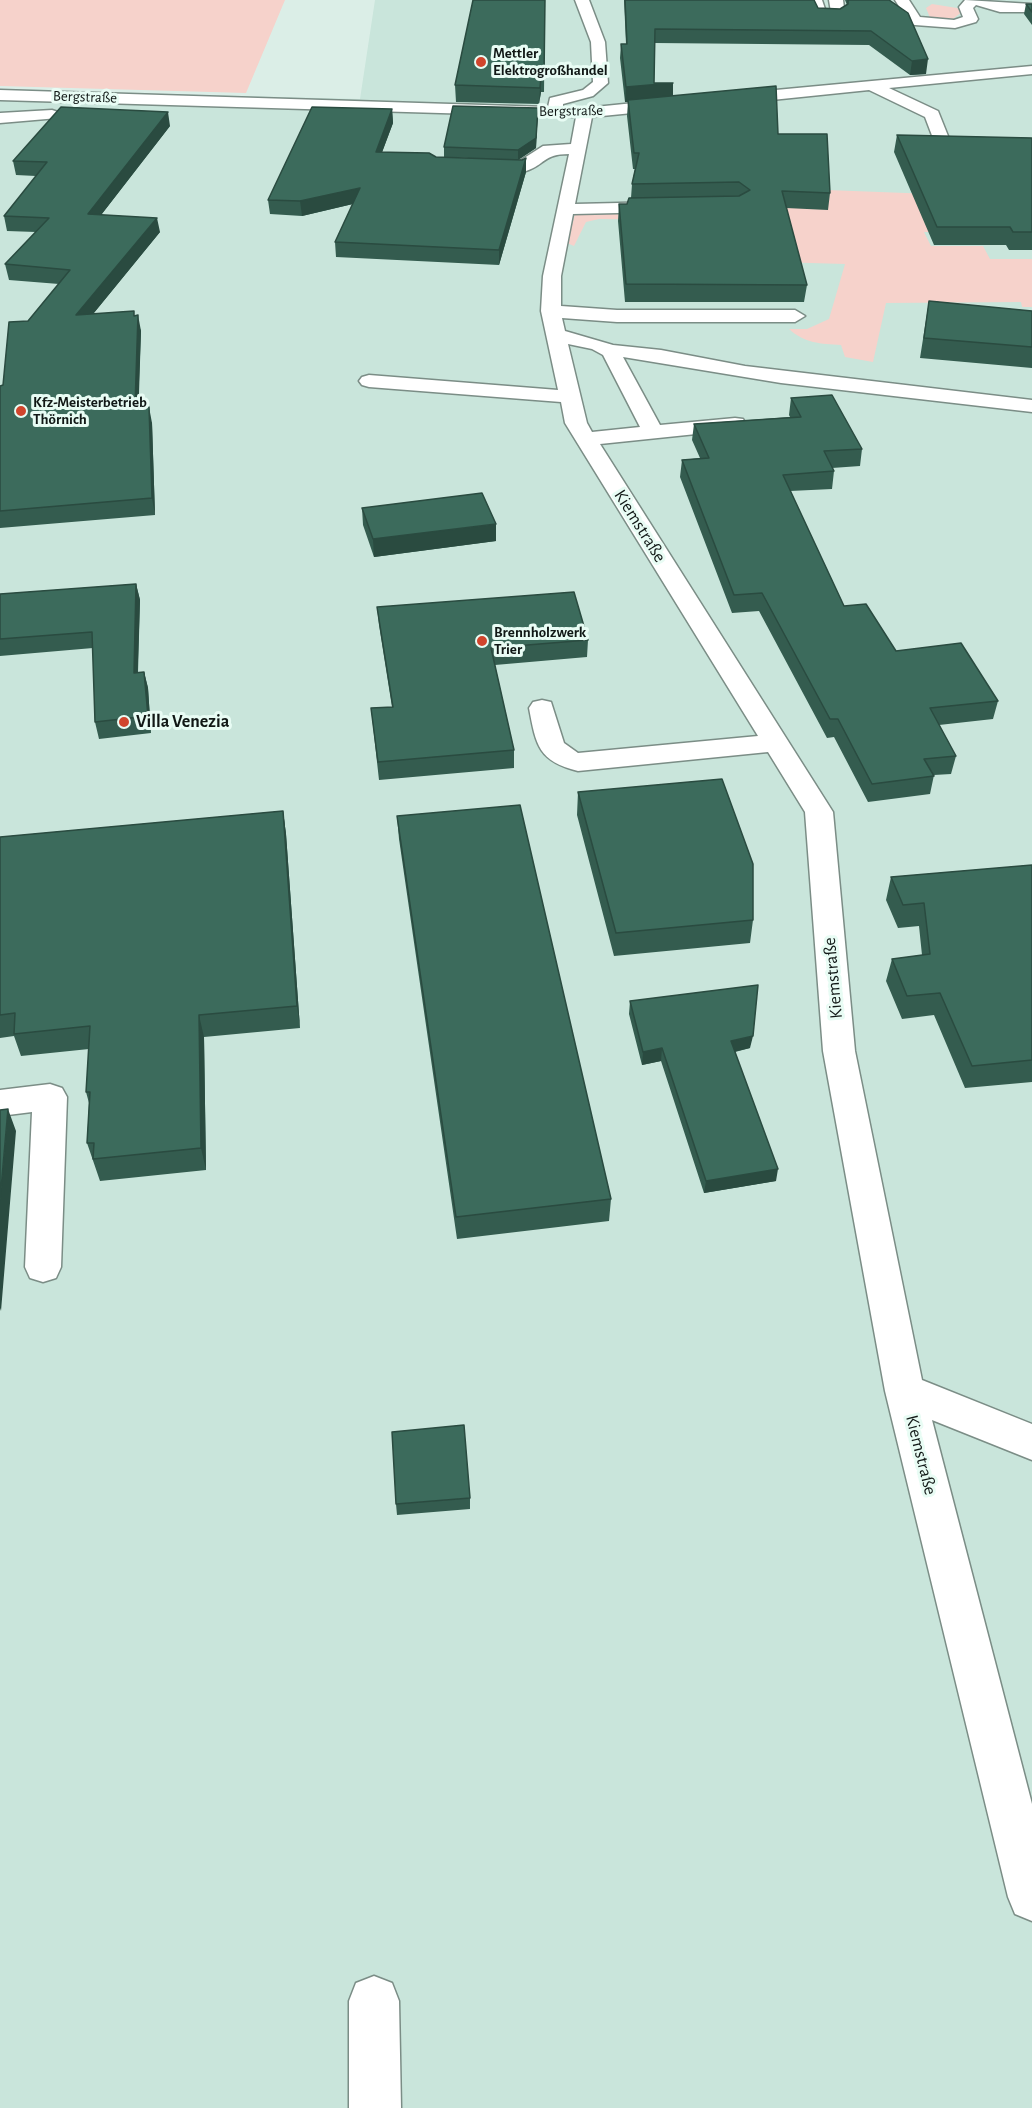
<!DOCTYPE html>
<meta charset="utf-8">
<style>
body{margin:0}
canvas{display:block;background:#dbeee7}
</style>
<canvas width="1032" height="2108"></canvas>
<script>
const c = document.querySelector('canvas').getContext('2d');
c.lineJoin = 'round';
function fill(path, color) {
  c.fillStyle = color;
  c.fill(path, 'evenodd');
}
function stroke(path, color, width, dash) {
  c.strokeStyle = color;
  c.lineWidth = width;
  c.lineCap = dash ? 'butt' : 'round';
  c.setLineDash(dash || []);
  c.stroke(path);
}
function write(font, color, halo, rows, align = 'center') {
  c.font = font + ' "Alegreya Sans",sans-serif';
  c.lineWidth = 6;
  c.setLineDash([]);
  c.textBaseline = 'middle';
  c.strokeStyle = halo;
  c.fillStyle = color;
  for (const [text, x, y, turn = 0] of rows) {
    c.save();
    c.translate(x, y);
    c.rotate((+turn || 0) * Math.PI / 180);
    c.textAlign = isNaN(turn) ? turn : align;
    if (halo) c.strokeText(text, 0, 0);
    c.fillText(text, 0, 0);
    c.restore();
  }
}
fill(new Path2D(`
 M375,0H1032V2108H0V90L360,99Z`), '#c9e5db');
fill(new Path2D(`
 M0,0H285L246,93L0,86Z
 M932,4L957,8L962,12L950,21L931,20L926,8Z
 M827,190L932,194L980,232H924L931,246H983L990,259H1032V307H1022L1021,302L886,303L873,362L845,357L841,345C821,344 804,343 789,329H807L829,319L845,264L775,262L764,221L599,219L586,222L574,246L567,243L575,214Z`), '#f6d2cb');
const minor = new Path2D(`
 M575,0H589L605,42L608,83L593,96L563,104V108H585L673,99L681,104L673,109L592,117L575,204L663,202L672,207L663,212L573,214L561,276V306L617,310H795L805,316L795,322H617L562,318L565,331L613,345L661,350L745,366L1032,400V412L781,383L623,357L660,425L735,418L743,419L746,424L743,429L735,430L600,444L833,812L855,1051L922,1380L1032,1424V1460L932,1420L1032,1804V1921L1015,1914L1008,1897L885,1391L823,1051L805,812L768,752L578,771C538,761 536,745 529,708L533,702L542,700L551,702L564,743L578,753L758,736L565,423L561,402L369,387L362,385L359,381L362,377L369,375L558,390L541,311L543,276L569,154C543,154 545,165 526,171C515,174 482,174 475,166L483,161L518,162L543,146L571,144L576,117L0,100V90L548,107L550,98L583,90L593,82L591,42ZM568,344L592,349L603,355L640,427L592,432L587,423Z
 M808,0H822L826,12H831L829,0H843L845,16L838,20L816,19Z
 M895,0H909L920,17L954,20L963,17L959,7L965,0L1032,4V12H1000L976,5L973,8L978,19L976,22L955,28L915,25L910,24Z
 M1032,66V74L889,88L938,111L952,146L944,151L936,146L925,117L869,90L733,104L725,99L733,94Z
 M52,110L58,112L60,115L58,118L0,123V113Z
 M50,1084L62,1088L67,1097L61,1267L56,1278L43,1282L30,1278L25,1267L32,1112L0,1116V1090Z
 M374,1976L392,1983L399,2001L401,2108H349V2001L356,1983Z`);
stroke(minor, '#7b8d86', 3);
fill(minor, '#fff');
fill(new Path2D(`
 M545,0L544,92H541L539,104L456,102L455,85Z
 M624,0H814L818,8L840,9L847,5L845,0H889L926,74L910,75L869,45L655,43L654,83H673V96L778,134L830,193L828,210L786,208L807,285L804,302H625L618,221L619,204H627L631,198L632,184L635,169H633L627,116L628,102H625L620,58L621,44H626Z
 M1026,4H1032V25L1024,14Z
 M538,108L536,148L518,160L444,157V147Z
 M392,109L393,123L382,152L436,157L522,160L526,158V172L499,265L336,257L335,242L353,204L302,216L270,214L268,200Z
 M170,126L101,215L160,232L93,314L135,316L141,331L138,407L152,423L155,515L0,528V386L3,385L28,321L59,284L9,280L5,264L36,232L7,231L4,216L36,176L16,175L13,161Z
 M897,135L1032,138V250H1009L1006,245H934L894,152Z
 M929,301L1032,311V368L920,358Z
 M791,398L862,449L860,466L832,468L834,471L832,489L790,491L844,606L896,651L998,701L993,719L939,725L956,756L951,774L934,775L930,794L868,802L834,737L827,738L759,611L732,613L680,477L682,460L700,458L692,440L694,424L790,417L789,415Z
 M362,508L496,541L374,557L363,525Z
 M136,584L140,600L138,672H144L148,688L151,733L99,739L95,722L93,648L0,656V594Z
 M377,607L588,640L587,657L495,665L514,750V768L379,780L371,708L392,707L379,625Z
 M578,792L753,920L750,943L614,956L577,815Z
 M283,811L286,834L300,1028L204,1037L206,1170L100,1181L87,1143L89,1103L86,1092L89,1049L21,1056L14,1036L0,1038V837Z
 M397,816L611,1199L609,1221L457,1239L399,839Z
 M1032,865V1082L965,1088L934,1015L902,1019L886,981L892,959L922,955L919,926L898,928L886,900L891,877Z
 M630,1001L750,1048L735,1052L776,1181L704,1193L661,1061L642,1065L629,1014Z
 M470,1498V1509L397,1515L396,1504Z`), '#345c4f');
fill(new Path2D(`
 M928,59L926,74L910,75L912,61Z
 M541,76V92L539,104L540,88Z
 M673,83V98L625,102L626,87Z
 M538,108L536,148L518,160V150Z
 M392,109L393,123L377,166L376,152Z
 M168,112L170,126L91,228L88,214Z
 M526,158V172L499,265V250Z
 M360,188L361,202L302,216L300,201Z
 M157,218L160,232L80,330L76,315Z
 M138,315L141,331L138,424L135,407Z
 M149,407L152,423L155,515L152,498Z
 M496,524V541L374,557L373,539Z
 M136,584L140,600L137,689L134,673Z
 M144,672L148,688L151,733L148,716Z
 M283,811L286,834L300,1028L297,1006Z
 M199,1015L204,1037L206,1170L201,1148Z
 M753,1036L750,1048L729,1053L731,1041Z
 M662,1048L661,1061L642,1065L643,1052Z
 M8,1109L16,1131L1,1311L0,1308V1200Z
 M778,1169L776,1181L704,1193L706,1181Z`), '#2a4b40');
const building = new Path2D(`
 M473,0H545L544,76H541L540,88L455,85Z
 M625,0H814L818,8L840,9L848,4V0H889L908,13L928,59L912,61L871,31L655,29L654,83H673L626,87L621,44H627Z
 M1026,4H1032V12Z
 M776,86L778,134H827L830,193L782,191L807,285L626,284L619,204H627L629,198L739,196L750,190L739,182L632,184L639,153H634L628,100Z
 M453,106L538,108L536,138L518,150L444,147Z
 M61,107L168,112L88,214L157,218L76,315L134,311V316L138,315L135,407H149L152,498L0,511V386L3,385L9,322L28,321L70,270L5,264L49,218L4,216L47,162L13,161Z
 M312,107L392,109L376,152L429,153L436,157L522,160L526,158L499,250L335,242L360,188L300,201L268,200Z
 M897,135L1032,138V232H1013L1010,227H937Z
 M929,301L1032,311V347L924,338Z
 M832,395L862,449L824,451L834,471L783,475L844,606L866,604L896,651L961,643L998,701L930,708L956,756L924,759L934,776L872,784L838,719H830L762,593L734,595L682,460L709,458L694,424L801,417L791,398Z
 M482,493L496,524L373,539L362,508Z
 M136,584L134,673L144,672L148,716L95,722L92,632L0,639V594Z
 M574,592L588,640L491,648L514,750L378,762L371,708L393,707L377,607Z
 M722,779L753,864V920L616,933L578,792Z
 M520,805L611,1199L456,1217L397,816Z
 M283,811L297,1006L199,1015L201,1148L93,1159L94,1143H87L90,1092H86L90,1026L14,1034L15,1013L0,1015V837Z
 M1032,865V1060L972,1066L940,993L907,996L892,959L930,954L924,903L903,905L891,877Z
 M758,985L753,1036L731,1041L778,1169L706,1181L662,1048L643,1052L630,1001Z
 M8,1109L0,1200V1110Z
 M464,1425L470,1498L396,1504L392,1432Z`);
fill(building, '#3c6b5c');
stroke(building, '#2a4b40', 1.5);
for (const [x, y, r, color] of [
 [481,62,6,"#d1452d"],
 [21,411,6,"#d1452d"],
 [482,641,6,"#d1452d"],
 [124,722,6,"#d1452d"]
]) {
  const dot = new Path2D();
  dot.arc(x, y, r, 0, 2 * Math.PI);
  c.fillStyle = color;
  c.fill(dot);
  stroke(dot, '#e8fcf4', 2);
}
write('bold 15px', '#111816', '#e8fcf4', [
 ["Mettler",493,53],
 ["Elektrogroßhandel",493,70],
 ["Kfz-Meisterbetrieb",33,402],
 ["Thörnich",33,419],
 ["Brennholzwerk",494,632],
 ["Trier",494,649]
], 'left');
write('15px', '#111816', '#e8fcf4', [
 ["Bergstraße",85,97,2],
 ["Bergstraße",571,111,-1]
]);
write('18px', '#111816', '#e8fcf4', [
 ["Kiemstraße",640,526,58],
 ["Kiemstraße",833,978,-95],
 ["Kiemstraße",921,1455,76]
]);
write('bold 18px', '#111816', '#e8fcf4', [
 ["Villa Venezia",136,722]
], 'left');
</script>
